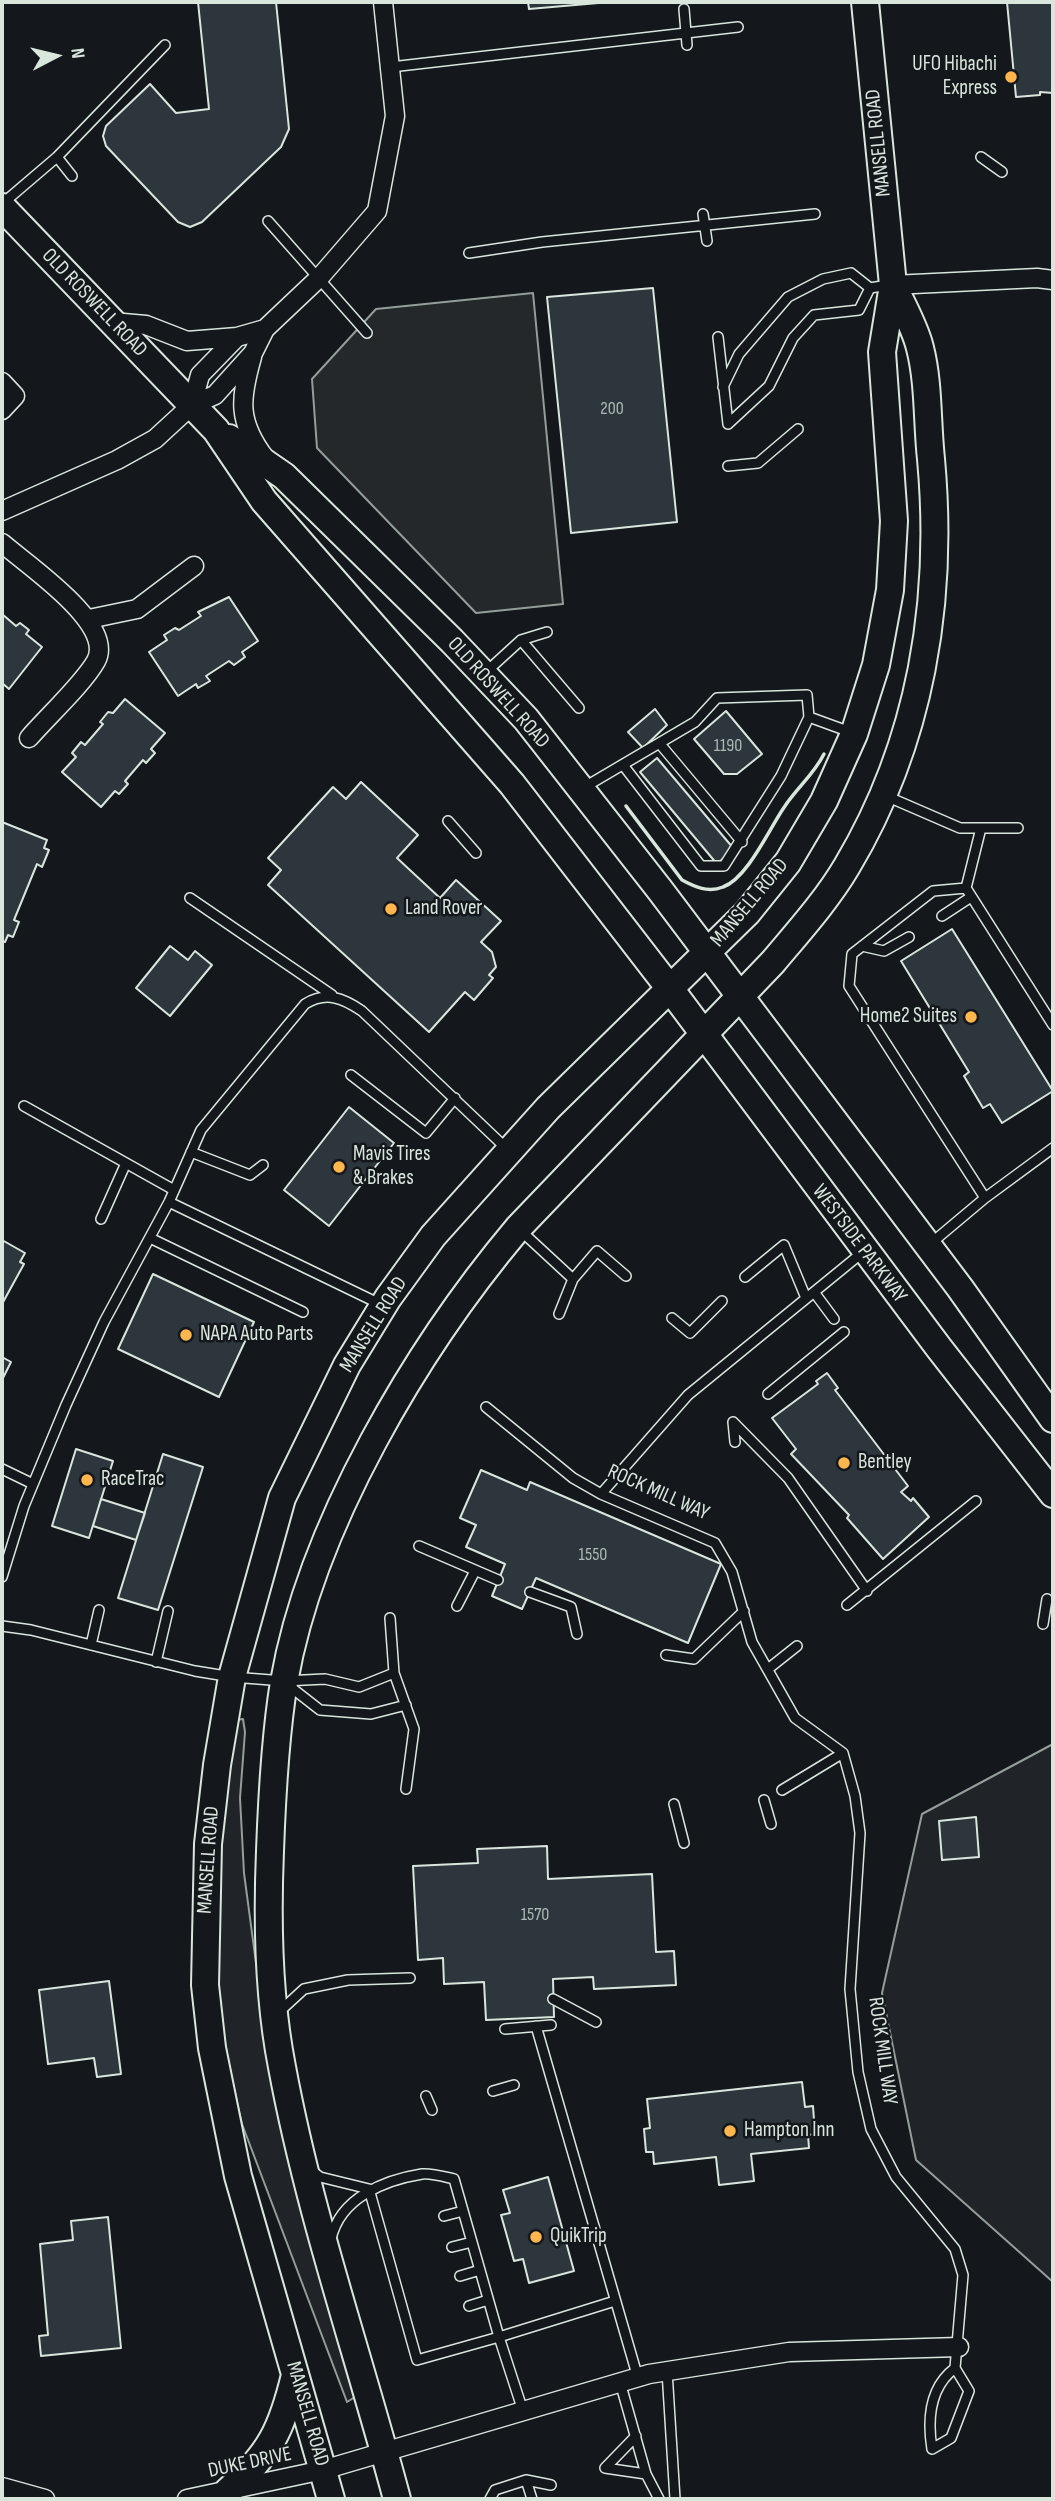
<!DOCTYPE html>
<style>
body{margin:0}
#map{position:relative;width:1055px;height:2501px;overflow:hidden;background:#14181c;font-family:"Sofia Sans Condensed",sans-serif}
canvas{display:block}
.frame{position:absolute;inset:0;border:4px solid #d8e6dc;pointer-events:none}
.north{position:absolute;left:21px;top:21px;width:70px;height:70px;-webkit-text-stroke:5px #14181c;paint-order:stroke;rotate:83deg;font-size:19px;font-weight:700;line-height:28px;text-align:center;color:#d8e6dc}
.north::after{content:'';display:block;margin:auto;width:24px;height:32px;background:#d8e6dc;clip-path:polygon(50% 0,100% 100%,50% 72%,0 100%)}
</style>
<div id="map">
<canvas width="1055" height="2501"></canvas>
<div class="frame"></div>
<div class="north">N</div>
</div>
<script>
const c = document.querySelector('canvas').getContext('2d');
c.lineJoin = 'round';
function fill(path, color) {
  c.fillStyle = color;
  c.fill(path, 'evenodd');
}
function stroke(path, color, width, dash) {
  c.strokeStyle = color;
  c.lineWidth = width;
  c.lineCap = dash ? 'butt' : 'round';
  c.setLineDash(dash || []);
  c.stroke(path);
}
function write(font, color, halo, rows, align = 'center') {
  c.font = font + ' "Sofia Sans Condensed",sans-serif';
  c.lineWidth = 5;
  c.setLineDash([]);
  c.textBaseline = 'middle';
  c.strokeStyle = halo;
  c.fillStyle = color;
  for (const [text, x, y, turn = 0] of rows) {
    c.save();
    c.translate(x, y);
    c.rotate((+turn || 0) * Math.PI / 180);
    c.textAlign = isNaN(turn) ? turn : align;
    if (halo) c.strokeText(text, 0, 0);
    c.fillText(text, 0, 0);
    c.restore();
  }
}
const green = new Path2D(`
 M243,1719L245,1732L240,1798L244,1873L258,1978L355,2397L347,2402L242,2124C229,2068 216,2007 216,1950C215,1873 225,1796 236,1720Z
 M1053,1744V2282L916,2160L882,1993L922,1814Z`);
fill(green, '#202428');
stroke(green, '#939e99', 2);
const parking = new Path2D(`
 M533,293L563,604L476,613L317,448L312,379L376,309Z`);
fill(parking, '#24282b');
stroke(parking, '#939e99', 2);
const building = new Path2D(`
 M198,2H276L289,129L281,147L202,222L190,227L178,222L106,146L103,136L106,126L150,84L176,113L209,109Z
 M528,2H610L529,9Z
 M1007,2H1053V93L1040,92V95L1016,97Z
 M653,288L677,522L571,533L547,297Z
 M229,597L258,641L242,652L245,657L234,665L229,661L206,676L210,681L198,688L196,684L178,696L149,652L167,640L164,635L175,628L179,630L201,616L198,612Z
 M2,614L16,626L20,623L29,630L26,634L42,647L9,689L2,683Z
 M125,699L165,733L151,749L155,753L146,763L143,760L125,781L128,784L119,794L115,791L101,807L62,772L76,757L72,753L81,742L85,745L103,724L100,722L108,712L113,713Z
 M655,709L667,725L643,748L628,732Z
 M726,711L762,754L737,774H724L694,739Z
 M657,758L734,849L717,864L640,772Z
 M361,782L418,835L397,858L440,898L456,880L501,921L481,942L492,952L496,967L489,975L493,978L474,1000L465,992L429,1032L268,885L281,870L268,858L333,787L346,799Z
 M2,822L47,840L44,848L49,850L42,867L37,864L14,920L19,922L13,937L8,935L5,942L2,941Z
 M952,929L1053,1091L1002,1123L990,1104L983,1108L964,1076L969,1072L901,961Z
 M170,946L188,960L195,951L212,965L170,1016L136,988Z
 M349,1107L394,1143L329,1226L284,1190Z
 M2,1240L25,1253L20,1262L24,1264L2,1304Z
 M153,1274L254,1322L219,1397L118,1349Z
 M2,1357L11,1362L2,1380Z
 M827,1373L838,1388L835,1390L908,1486L901,1492L911,1501L913,1498L929,1517L883,1559L847,1518L849,1515L791,1454L796,1449L772,1418L818,1384L816,1381Z
 M76,1449L113,1461L89,1538L52,1526Z
 M163,1454L203,1467L158,1610L118,1598Z
 M481,1470L527,1490L530,1482L721,1564L688,1643L536,1578L522,1609L492,1596L505,1564L466,1547L476,1525L460,1518Z
 M101,1499L145,1513L136,1540L93,1526Z
 M976,1817L979,1857L942,1860L939,1821Z
 M547,1846L548,1879L652,1874L656,1952L674,1951L676,1985L594,1989L593,1977L553,1979L554,2017L486,2020L484,1982L444,1984L443,1958L418,1960L413,1866L478,1863L477,1849Z
 M109,1981L121,2074L97,2077L94,2058L48,2064L39,1990Z
 M802,2082L805,2107L813,2106L815,2134L808,2135L809,2148L751,2154L754,2181L719,2185L716,2157L654,2164L653,2152H646L644,2129L650,2128L647,2099Z
 M548,2177L574,2271L529,2283L523,2259L514,2261L501,2215L510,2213L503,2190Z
 M108,2217L121,2348L41,2356L39,2336L48,2335L40,2244L73,2240L71,2221Z`);
fill(building, '#2c363c');
stroke(building, '#d8e6dc', 2);
const lane = new Path2D(`
 M684,9L687,45
 M391,67L738,27
 M57,157L165,45
 M981,157L1002,172
 M2,204L57,157L72,176
 M703,214L707,241
 M268,221L367,333
 M469,253L542,242L815,214
 M718,337L728,424
 M723,387L739,354L788,297L823,279L851,273L870,288L888,285
 M728,424L769,386L793,338L814,315L859,310L870,288
 M728,466L758,463L798,429
 M521,640L579,708
 M486,672L521,640L547,632
 M660,744L742,842
 M623,765L701,866H724L781,776L809,717
 M583,788L695,722L717,698L807,695L809,717L853,733
 M886,796L960,828H1018
 M448,821L476,853
 M966,888L1053,1025
 M190,898L332,995
 M942,916L971,897
 M862,946L884,951L909,937
 M351,1075L426,1133L455,1098
 M24,1106L174,1190
 M191,1152L250,1175L263,1165
 M985,1198L1053,1148
 M169,1202L382,1305
 M101,1219L126,1163
 M520,1230L573,1279
 M150,1238L303,1312
 M929,1245L985,1198L849,986L852,954L933,891L966,888L981,828
 M745,1277L784,1245L806,1298
 M814,1292L834,1319
 M559,1314L573,1279L597,1251L626,1276
 M672,1318L690,1333L722,1301
 M768,1394L844,1332
 M486,1407L573,1478L601,1494L715,1543L732,1572L752,1642L795,1718L843,1753L855,1796L860,1833L850,1989L858,2072L871,2129L896,2177L955,2249L963,2275L955,2368L969,2391L951,2438L932,2449C927,2418 930,2387 955,2368
 M733,1422L788,1478L867,1591
 M733,1422L735,1442
 M2,1469L33,1484
 M601,1494L688,1395L863,1252
 M419,1546L498,1580
 M2,1577L24,1506L66,1405L104,1322L169,1202L201,1130L305,1004C326,991 343,998 362,1011L508,1150
 M530,1592L571,1607L577,1634
 M847,1605L976,1501
 M457,1606L475,1571
 M390,1618L394,1673L414,1729L406,1789
 M1043,1624L1047,1599
 M2,1626L31,1630L195,1671L232,1677L284,1681L325,1679L359,1687L394,1673
 M91,1645L99,1610
 M666,1655L694,1659L744,1611
 M156,1662L168,1611
 M768,1669L797,1646
 M288,1685L320,1710L371,1714L406,1705
 M782,1790L843,1753
 M764,1800L771,1824
 M674,1804L684,1843
 M553,1999L596,2022
 M279,2012L304,1989L348,1980L410,1978
 M536,2026L638,2378
 M505,2029L551,2025
 M493,2091L514,2085
 M426,2096L432,2110
 M311,2170L320,2177L369,2189
 M369,2189L417,2360L499,2337L523,2411
 M444,2216L463,2211
 M331,2239C340,2198 384,2180 422,2174C432,2173 445,2177 454,2179L499,2337L615,2301
 M452,2247L472,2242
 M460,2276L480,2270
 M469,2306L488,2300
 M667,2371L675,2499
 M620,2382L646,2474L659,2499
 M605,2468L636,2436
 M605,2468L646,2474
 M526,2480L532,2499
 M490,2499L495,2490L526,2480L551,2485`);
const street = new Path2D(`
 M893,285L1037,278L1053,280
 M112,322L146,325L187,341L237,337L265,329
 M252,357C240,399 237,421 265,458
 M2,382L15,396L2,410
 M192,405L200,375L237,337
 M2,511L117,460L155,439L192,405L215,395L253,353L265,329L320,277L377,211L395,116L383,2
 M2,543C27,565 116,624 96,661C83,684 47,717 29,738
 M89,619L137,609L194,566
 M2,2487L45,2499
 M187,2499L323,2470L649,2374L789,2352L959,2347`);
const secondary = new Path2D(`
 M2,207L216,430L264,501L512,784L671,990L939,1348L1053,1494
 M229,438L284,476L452,641L526,719L660,890L960,1288L1053,1419
 M228,2491C270,2454 282,2429 295,2375
 M331,2499L238,2176L212,2048L205,1985L208,1844L217,1765L232,1677L282,1498L347,1365L388,1298L433,1236L548,1108L747,913L788,862L824,801L854,734L876,665L890,590L894,521L882,352L893,285L865,2
 M397,2499C359,2356 309,2213 282,2067C268,1996 267,1922 270,1851C272,1795 275,1737 284,1682C311,1526 417,1348 518,1228L773,962C799,931 827,900 847,866C921,742 944,601 931,459C927,423 929,383 920,348C915,327 902,305 893,285`);
stroke(lane, '#d8e6dc', 12);
stroke(street, '#d8e6dc', 21);
stroke(secondary, '#d8e6dc', 30);
stroke(lane, '#14181c', 9);
stroke(street, '#14181c', 18);
stroke(secondary, '#14181c', 26);
stroke(new Path2D(`
 M626,806L682,880C695,887 708,893 723,887C748,878 770,827 785,806C797,788 814,774 824,754`), '#d8e6dc', 3.5);
for (const [x, y, r, color] of [
 [1011,77,7,"#ffb74d"],
 [391,909,7,"#ffb74d"],
 [971,1017,7,"#ffb74d"],
 [339,1167,7,"#ffb74d"],
 [186,1335,7,"#ffb74d"],
 [844,1463,7,"#ffb74d"],
 [87,1480,7,"#ffb74d"],
 [730,2131,7,"#ffb74d"],
 [536,2237,7,"#ffb74d"]
]) {
  const dot = new Path2D();
  dot.arc(x, y, r, 0, 2 * Math.PI);
  c.fillStyle = color;
  c.fill(dot);
  stroke(dot, '#14181c', 2.5);
}
write('18px', '#adbab4', null, [
 ["200",612,409],
 ["1190",728,746],
 ["1550",593,1555],
 ["1570",535,1915]
]);
write('21px', '#d8e6dc', '#14181c', [
 ["UFO Hibachi",997,65,"right"],
 ["Express",997,89,"right"],
 ["Land Rover",405,909],
 ["Home2 Suites",957,1017,"right"],
 ["Mavis Tires",353,1155],
 ["& Brakes",353,1179],
 ["NAPA Auto Parts",200,1335],
 ["Bentley",858,1463],
 ["RaceTrac",101,1480],
 ["Hampton Inn",744,2131],
 ["QuikTrip",550,2237]
], 'left');
write('21px', '#d8e6dc', '#14181c', [
 ["MANSELL ROAD",879,143,-96],
 ["OLD ROSWELL ROAD",94,303,46],
 ["OLD ROSWELL ROAD",498,693,48],
 ["MANSELL ROAD",750,903,-50],
 ["WESTSIDE PARKWAY",859,1244,53],
 ["MANSELL ROAD",374,1325,-58],
 ["ROCK MILL WAY",658,1493,24],
 ["MANSELL ROAD",209,1860,-86],
 ["ROCK MILL WAY",882,2051,82],
 ["MANSELL ROAD",307,2414,74],
 ["DUKE DRIVE",250,2463,-12]
]);
</script>
